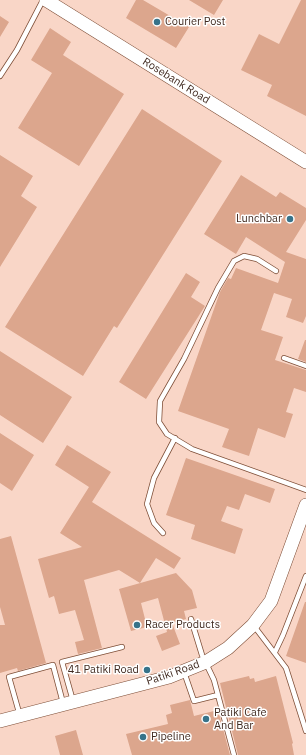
<!DOCTYPE html>
<style>
body{margin:0}
canvas{display:block;background:#f9d6c7}
</style>
<canvas width="306" height="755"></canvas>
<script>
const c = document.querySelector('canvas').getContext('2d');
c.lineJoin = 'round';
function fill(path, color) {
  c.fillStyle = color;
  c.fill(path, 'evenodd');
}
function stroke(path, color, width, dash) {
  c.strokeStyle = color;
  c.lineWidth = width;
  c.lineCap = dash ? 'butt' : 'round';
  c.setLineDash(dash || []);
  c.stroke(path);
}
function write(font, color, halo, rows, align = 'center') {
  c.font = font + ' "IBM Plex Sans",sans-serif';
  c.lineWidth = 3;
  c.setLineDash([]);
  c.textBaseline = 'middle';
  c.strokeStyle = halo;
  c.fillStyle = color;
  for (const [text, x, y, turn = 0] of rows) {
    c.save();
    c.translate(x, y);
    c.rotate((+turn || 0) * Math.PI / 180);
    c.textAlign = isNaN(turn) ? turn : align;
    if (halo) c.strokeText(text, 0, 0);
    c.fillText(text, 0, 0);
    c.restore();
  }
}
fill(new Path2D(`
 M136,0H143L189,27L176,48L126,18Z
 M189,0H223L214,15Z
 M301,0H306V116L267,96L272,85L241,70L259,34L279,44Z
 M0,16L9,22L0,37Z
 M50,28L71,42L63,55L124,94L79,166L18,128L52,73L31,60Z
 M142,109L222,161L117,328L114,326L83,376L5,327Z
 M0,155L33,176L21,196L37,207L0,267Z
 M241,175L276,197L280,192L306,208V220L286,252L306,259V316L303,323L286,317L292,299L274,293L261,330L283,337L275,360L306,370V392L294,388L286,412L293,414L285,438L258,428L249,456L222,447L229,429L178,411L220,292L228,278L231,279L236,268L278,283L285,262L246,237L236,254L204,234Z
 M186,273L200,282L191,297L205,306L146,399L119,382Z
 M305,340H306V362L298,359Z
 M0,351L72,397L43,443L0,415Z
 M0,433L34,455L12,491L0,483Z
 M67,445L111,472L92,502L181,558L174,569L156,558L140,583L119,570L84,580L102,648L78,654L75,642L84,640L75,610L59,614L54,596L49,598L38,559L82,547L60,533L89,487L55,465Z
 M186,458L275,489L270,503L245,494L239,510L227,506L221,521L243,529L235,554L191,539L195,525L166,515Z
 M11,536L46,663L18,671L17,668L0,673V625H5L0,607V539Z
 M176,573L192,590L197,608L184,611L186,619L172,623L180,644L162,651L156,636L167,632L158,598L141,603L147,627L131,631L119,589Z
 M305,602H306V663L286,656Z
 M249,676L250,679L254,678L255,682L276,676L293,743L292,744L294,755H238L220,683Z
 M190,700L194,716L218,710L230,755H132L126,734L168,724L166,715L172,713L170,705Z
 M76,730L83,755H60L55,736Z`), '#dca68d');
const lane = new Path2D(`
 M0,76L17,50L43,0
 M276,271L257,259L244,256L234,261L218,288L184,359L160,401L159,422L167,434L192,449L306,490
 M284,358L306,366
 M163,533L154,523L147,504L154,478L175,438
 M191,619L202,655L214,680L234,755
 M254,626L286,668L306,731
 M275,652L283,635L306,576
 M184,672L194,701L218,695
 M73,701L62,662L122,647
 M20,716L9,677L53,665L63,703`);
const secondary = new Path2D(`
 M46,0L306,162
 M0,721L169,677L206,662L228,648L253,625L271,601L306,505`);
stroke(lane, '#7e4e37', 6);
stroke(secondary, '#7e4e37', 14);
stroke(lane, '#fff', 4.5);
stroke(secondary, '#fff', 13);
for (const [x, y, r, color] of [
 [157,22,4,"#37738a"],
 [290,219,4,"#37738a"],
 [137,625,4,"#37738a"],
 [147,670,4,"#37738a"],
 [206,719,4,"#37738a"],
 [143,737,4,"#37738a"]
]) {
  const dot = new Path2D();
  dot.arc(x, y, r, 0, 2 * Math.PI);
  c.fillStyle = color;
  c.fill(dot);
  stroke(dot, '#fff', 1.5);
}
write('11px', '#402a20', '#fff', [
 ["Courier Post",165,22],
 ["Lunchbar",282,219,"right"],
 ["Racer Products",145,625],
 ["41 Patiki Road",139,670,"right"],
 ["Patiki Cafe",214,713],
 ["And Bar",214,726],
 ["Pipeline",151,737]
], 'left');
write('11px', '#402a20', '#fff', [
 ["Rosebank Road",176,81,32],
 ["Patiki Road",173,673,-19]
]);
</script>
